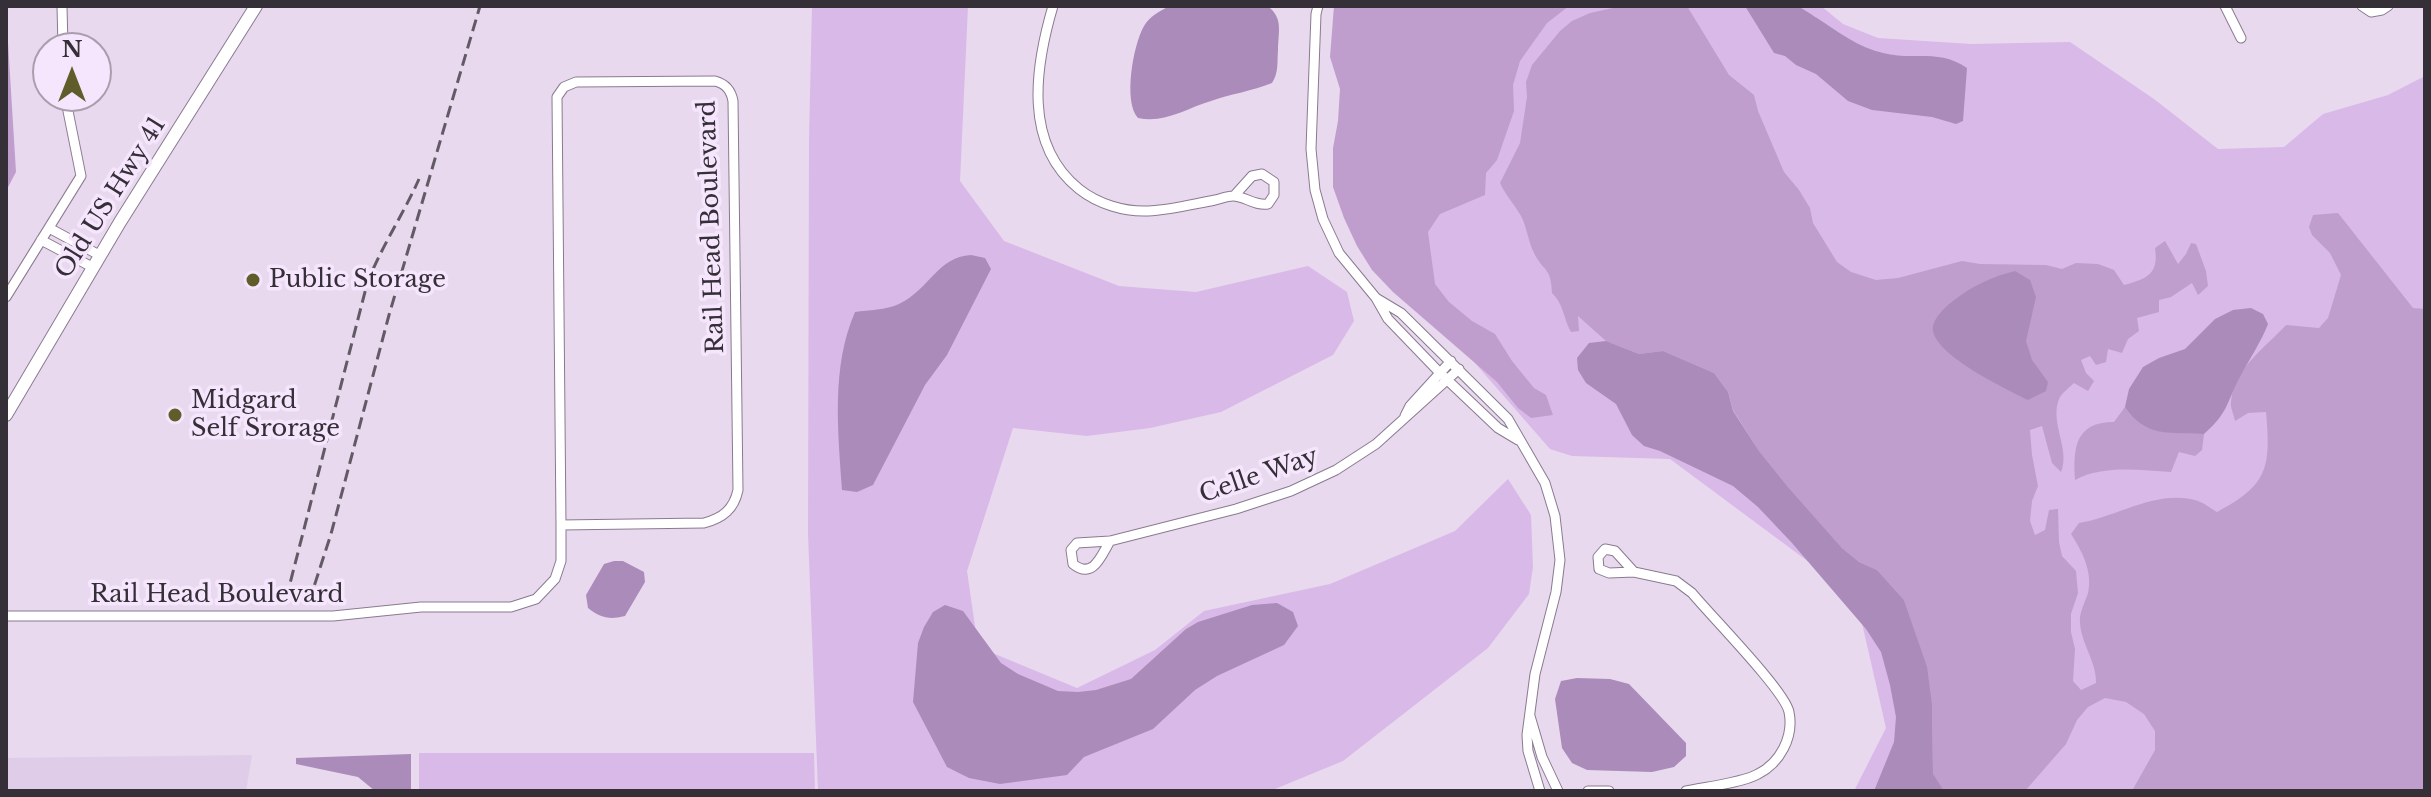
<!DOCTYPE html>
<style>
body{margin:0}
#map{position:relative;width:2431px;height:797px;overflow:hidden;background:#e8d9ef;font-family:"Libre Baskerville",serif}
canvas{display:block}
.frame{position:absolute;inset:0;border:8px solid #352f37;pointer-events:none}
.north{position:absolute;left:32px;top:32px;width:80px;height:80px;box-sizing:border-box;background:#f6e6fd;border:2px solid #a99dae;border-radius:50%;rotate:0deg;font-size:22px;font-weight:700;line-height:32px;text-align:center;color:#352f37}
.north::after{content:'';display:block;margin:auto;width:28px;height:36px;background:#615d2a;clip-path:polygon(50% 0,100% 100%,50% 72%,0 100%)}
</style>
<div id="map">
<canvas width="2431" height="797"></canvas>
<div class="frame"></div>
<div class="north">N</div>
</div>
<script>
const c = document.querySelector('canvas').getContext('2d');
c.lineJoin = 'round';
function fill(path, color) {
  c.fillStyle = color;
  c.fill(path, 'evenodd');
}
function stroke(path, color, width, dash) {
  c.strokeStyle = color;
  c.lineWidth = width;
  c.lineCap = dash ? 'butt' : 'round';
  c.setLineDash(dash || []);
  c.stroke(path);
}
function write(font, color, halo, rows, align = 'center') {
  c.font = font + ' "Libre Baskerville",serif';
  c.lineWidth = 7;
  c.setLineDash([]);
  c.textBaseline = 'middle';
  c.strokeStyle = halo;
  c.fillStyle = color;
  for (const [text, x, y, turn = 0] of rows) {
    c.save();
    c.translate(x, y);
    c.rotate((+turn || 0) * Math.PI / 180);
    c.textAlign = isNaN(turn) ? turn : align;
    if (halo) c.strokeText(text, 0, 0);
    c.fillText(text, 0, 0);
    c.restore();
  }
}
fill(new Path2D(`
 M252,755L246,791H6V758Z`), '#dfcce8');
fill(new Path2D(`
 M812,6H968L960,181L1004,241L1119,286L1196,292L1308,266L1347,292L1354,321L1333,355L1221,412L1150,428L1087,436L1013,428L967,571L978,647L1077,688L1155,650L1204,611L1330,584L1455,531L1508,479L1531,515L1533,567L1529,594L1488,648L1343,761L1270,791H818L808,534L809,139Z
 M1539,6H1821L1843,24L1878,38L1971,44L2070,42L2154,99L2218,149L2284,147L2323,114L2388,95L2425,76V791H1854L1886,728L1856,597L1670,459L1572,456L1550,449L1419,299L1374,260Z
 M419,753H814L815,791H419Z`), '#d9b9e8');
fill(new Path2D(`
 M1334,6H1569L1547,23L1520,61L1513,85L1514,111L1497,160L1486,173L1485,195L1440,214L1428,232L1435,284L1449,302L1472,321L1495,334L1512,361L1534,388L1546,395L1553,415L1531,418L1518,408L1497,382L1393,292L1372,270L1357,246L1344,218L1333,187V148L1338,121L1340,89L1330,57Z
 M1622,6H1687L1729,75L1754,95L1758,111L1784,172L1799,190L1810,208L1813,223L1837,262L1851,272L1876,280L1898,278L1962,261L1980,264L2046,265L2062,269L2076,263L2098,264L2114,270L2124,285C2147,279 2159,274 2155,248L2165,241L2178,264L2186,254L2191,243L2196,244L2206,271L2208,286L2198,295L2192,283L2171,297L2159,300V312L2137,318L2139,331L2128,339L2122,353L2108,349L2106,362L2096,365L2090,356L2081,360L2086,373L2094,381L2088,391L2074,383C2070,387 2063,392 2060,397C2048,421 2071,449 2061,472L2052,463L2042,426L2030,430L2032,455L2038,486L2032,501L2030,521L2035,535L2045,530L2049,510L2058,509L2059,542L2062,556L2076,571L2078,593L2071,614V632L2075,649L2073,681L2081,690L2096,683C2097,663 2081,643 2080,623C2079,612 2085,603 2088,593C2093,572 2082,551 2071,534L2079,523C2118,517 2154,490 2195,500C2203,502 2210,508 2217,512C2268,485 2271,468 2266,412L2248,413L2235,421C2234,415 2230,407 2231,402C2234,368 2265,348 2286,325L2319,328L2328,318L2341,275L2330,253L2312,235L2309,227L2313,215L2338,213L2413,308L2425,309V791H2132L2155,750V731L2144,714L2126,702L2105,698L2088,707L2077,720L2066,744L2025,791H1944L1933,775L1932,704L1919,645L1904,600L1877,570L1859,562L1842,548L1788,487L1759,451L1733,410L1728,392L1714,373L1663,351L1639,354L1606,341L1578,316L1579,331L1571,332C1563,317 1564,305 1552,293C1551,266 1544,273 1534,253C1528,241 1527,227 1521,216C1515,205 1506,196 1500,183L1520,143L1527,97L1526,82L1532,65L1560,31L1572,21L1590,13Z
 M6,10L16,172L6,191Z
 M2125,407C2145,438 2170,431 2204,434L2202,450L2195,456L2179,452L2171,472C2140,470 2102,465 2075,480C2073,448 2075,422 2114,422Z`), '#bf9ece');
fill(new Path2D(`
 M1169,6H1267C1284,17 1278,33 1278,50C1277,62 1279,72 1272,83C1252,91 1231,94 1211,101C1187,108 1164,124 1138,118C1123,102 1133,45 1144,26C1150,16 1159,12 1169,6Z
 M1745,6C1761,6 1780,3 1795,6C1802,7 1810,14 1817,18C1837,31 1859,48 1883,53C1913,61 1938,48 1967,68L1963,121L1956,124L1932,117L1872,110L1848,101L1816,74L1796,65L1785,56L1774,53Z
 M971,255L985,258L991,269L947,355L925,385L873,485L857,492L842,490C838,430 831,367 855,312C869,310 886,310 899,304C930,289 937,257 971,255Z
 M2015,271L2030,280L2036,297L2026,341L2032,360L2048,382L2046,391L2028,400C2006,389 1938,357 1933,331C1931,320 1945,307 1953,301C1972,286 1991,277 2015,271Z
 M2251,308L2263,314L2268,324C2261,342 2250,358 2241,375C2226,402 2230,411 2204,434C2170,432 2145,438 2125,407L2129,389L2143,367L2159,358L2185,349L2215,319L2233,310Z
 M1606,341L1639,354L1663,351L1714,373L1728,392L1733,411L1759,451L1788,487L1842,548L1859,562L1877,570L1904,600L1927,667L1932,704L1933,774L1944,791H1874L1894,742L1896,717L1890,685L1881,652L1866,629L1792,543L1758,507L1733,486L1660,451L1644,446L1632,435L1616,404L1586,383L1578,370L1577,358L1589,343Z
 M614,561H623L644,572L645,582L625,616C609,620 601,618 588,608L586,595L604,564Z
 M1277,603L1293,612L1298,626L1284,645L1217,676L1195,690L1153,729L1084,757L1067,775L1000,784L969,778L947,767L913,702L918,643L924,627L933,612L945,605L963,611L1001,663L1018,674L1058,691L1078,692L1096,690L1131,679L1186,629L1198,622L1252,605Z
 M1577,678L1610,679L1629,684L1686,743V756L1674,767L1652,772L1587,770L1572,763L1562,748L1555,699L1561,681Z
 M411,754V791H375L358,777L296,764V758Z`), '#ab8bba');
const street = new Path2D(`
 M62,6L63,48
 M1053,6C1035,67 1023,144 1079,189C1098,204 1124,212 1148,211C1170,210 1193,204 1215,200C1220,199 1227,196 1233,196C1245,196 1254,206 1268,204L1274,195V182L1262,174L1252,176L1234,196
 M1318,6L1316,14L1311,149L1315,190L1323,219L1339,253L1376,298L1388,319L1440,373L1498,428L1518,440
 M2225,6L2241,38
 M2362,6L2371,12L2382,10L2388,6
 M715,81C726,84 731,90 733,101L738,490C734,509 723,518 704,523L561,525L557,97L564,87L576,82Z
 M49,228L101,256
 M41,240L94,268
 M6,297L81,176L65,96
 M1376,298L1401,313L1508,419L1545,483L1555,516L1560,560L1556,592L1535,674L1527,735L1528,751L1540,791
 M1405,416L1410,406L1451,361
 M1110,541C1101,556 1093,580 1073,564L1071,550L1077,543L1110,541L1236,509L1291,491L1336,470L1376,444L1459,369
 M1634,572L1615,551L1605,549L1598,557L1599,569L1609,573L1634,572L1676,581L1692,593C1710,615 1785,691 1789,712C1794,737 1780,763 1758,774C1742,783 1705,787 1686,791
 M6,616H333L421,607H511L536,599L555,579L561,561V525
 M1530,716L1542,757L1558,791
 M1588,791H1609`);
const secondary = new Path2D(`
 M6,415L120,222L256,6`);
stroke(street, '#897b8f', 11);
stroke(secondary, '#897b8f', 14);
stroke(street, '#fff', 9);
stroke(secondary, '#fff', 12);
stroke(new Path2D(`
 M286,599L367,284C381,247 403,215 419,179
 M309,602L331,534L389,315L480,6`), '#625a65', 3, [12, 6]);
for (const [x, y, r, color] of [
 [253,280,8,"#615d2a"],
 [175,415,8,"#615d2a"]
]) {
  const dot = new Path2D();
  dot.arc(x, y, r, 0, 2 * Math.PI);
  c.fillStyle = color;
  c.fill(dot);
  stroke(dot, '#f6e6fd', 3);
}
write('24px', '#352f37', '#f6e6fd', [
 ["Old US Hwy 41",111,198,-58],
 ["Rail Head Boulevard",712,227,-92],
 ["Celle Way",1259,476,-19],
 ["Rail Head Boulevard",217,595]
]);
write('24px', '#352f37', '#f6e6fd', [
 ["Public Storage",269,280],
 ["Midgard",191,401],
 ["Self Srorage",191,429]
], 'left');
</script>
